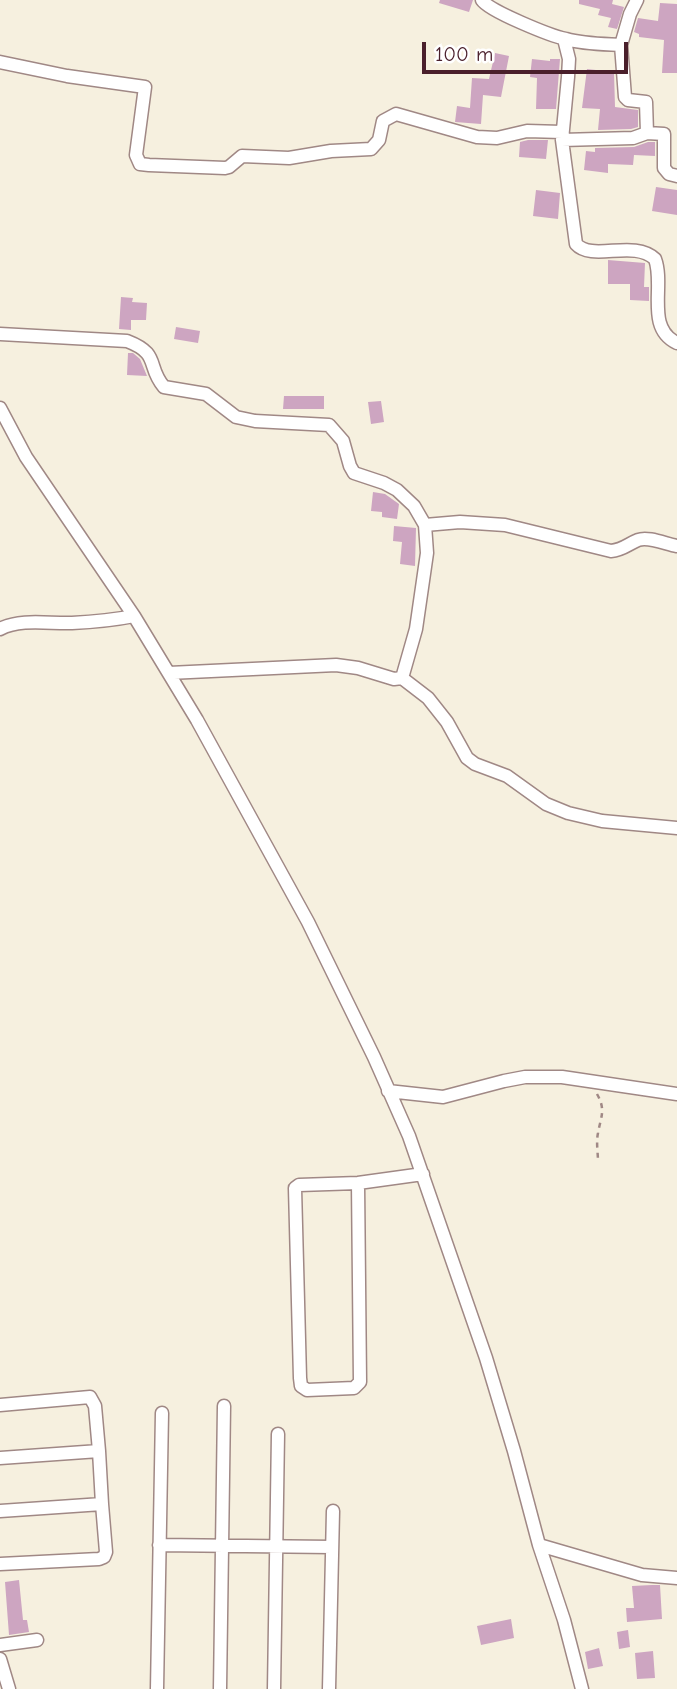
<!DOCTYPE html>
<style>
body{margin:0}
#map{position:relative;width:677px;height:1689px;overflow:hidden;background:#f6f0df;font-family:"Comic Neue",sans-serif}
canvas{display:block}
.scale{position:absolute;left:422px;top:42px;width:206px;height:32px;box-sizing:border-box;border:4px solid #4a1f2b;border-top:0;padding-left:9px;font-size:21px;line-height:24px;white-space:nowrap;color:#4a1f2b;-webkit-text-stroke:5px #fff;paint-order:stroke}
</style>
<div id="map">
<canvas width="677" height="1689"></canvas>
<div class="scale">100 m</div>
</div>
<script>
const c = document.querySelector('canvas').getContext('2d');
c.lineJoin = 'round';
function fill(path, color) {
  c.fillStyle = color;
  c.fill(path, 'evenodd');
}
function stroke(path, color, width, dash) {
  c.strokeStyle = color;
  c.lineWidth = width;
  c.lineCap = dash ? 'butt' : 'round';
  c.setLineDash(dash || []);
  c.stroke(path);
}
fill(new Path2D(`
 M440,0H473L469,12L439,3Z
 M579,0H613L612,4L624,7L617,29L608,27L611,18L598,15L600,9L579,4Z
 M660,3L677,4V73H662L664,40L639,37V34L634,32L638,18L658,21Z
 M495,53L509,56L501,97L483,95L481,124L455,122L457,106L470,108L472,78L489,79Z
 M532,59L550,61V59H560L556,109H536L537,78L530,77Z
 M587,69L614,72L615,107L638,110V127L631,129L598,130L600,109L582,108Z
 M528,140H548L546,159L519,157L520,142Z
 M648,142H655V156L634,155L633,165L608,164V173L584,170L586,151L595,152V148L634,147Z
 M656,187L677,190V215L652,211Z
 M536,190L560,193L558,219L533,216Z
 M608,260L645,263L644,287H649V301L630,300V284H608Z
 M121,297L133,298L132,302L147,303L146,320H131V330L119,329Z
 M176,327L200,331L198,343L174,339Z
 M128,353H133L140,359L147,376L127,375Z
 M284,396H324V409H283Z
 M381,401L384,422L371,424L368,402Z
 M373,492L385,494L399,504L397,519L382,517V512L371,511Z
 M394,526L416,528L415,566L400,564L402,542L393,541Z
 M19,1580L23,1620H27L29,1632L9,1635L5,1582Z
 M652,1585H660L662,1619L627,1622L626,1608H634L632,1586Z
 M511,1619L514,1638L481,1645L477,1626Z
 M628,1630L630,1647L619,1649L617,1632Z
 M599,1648L603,1666L588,1669L585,1652Z
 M653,1651L655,1678L637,1679L635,1653Z`), '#cda5c1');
const street = new Path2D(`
 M482,0C489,11 551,36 566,39C583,44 603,44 621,45L625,97L628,100L646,102L647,133L664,134V168L669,174L677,176
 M564,39L569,59L568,77L562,140L576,244C592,262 634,239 655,259C665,286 645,328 677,343
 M621,45L630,14L637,0
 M0,62L67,76L145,87L136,155L140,164L149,165L225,168L229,167L242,156L289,158L331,151L371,149L379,140L383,121L396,114L477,137L497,138L527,131L562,132
 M562,140L633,138L647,133
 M0,334L127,341C161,354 146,366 164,387L206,394L236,417L255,421L329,425L343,441L350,466L354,473L384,483L397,490L414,506L425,525L427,553L416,629L402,678L394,679L358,668L336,665L169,673
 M0,408L26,457L134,616L197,720L308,922L374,1057L409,1136L486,1358L514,1451L539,1545L564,1620L582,1689
 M425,525L460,522L505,525L611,551C623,550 628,544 638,540C648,536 666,544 677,546
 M0,629C21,618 50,624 72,623C93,622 114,620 134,616
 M402,678L428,698L447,722L467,758L475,764L507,776L546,804L568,813L602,821L677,828
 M388,1091L443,1097L504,1081L525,1077H562L677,1094
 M358,1183L360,1382L354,1388L307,1390L301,1386L300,1378L295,1188L299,1185L358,1183L423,1174
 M0,1405L90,1397L95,1406L99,1451L0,1458
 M0,1511L102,1504L99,1451
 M159,1545L332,1547
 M539,1545L642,1575L677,1578
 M0,1564L99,1559L104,1557L106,1552L102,1504
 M0,1645L37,1640
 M0,1659L9,1689
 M157,1689L162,1413
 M220,1689L224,1406
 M274,1689L278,1434
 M329,1689L333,1511`);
stroke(street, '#a08885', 15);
stroke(new Path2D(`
 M597,1094C606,1110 601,1116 598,1133C596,1142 598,1153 598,1162`), '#a08885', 2.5, [5, 5]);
stroke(street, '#fff', 12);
</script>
